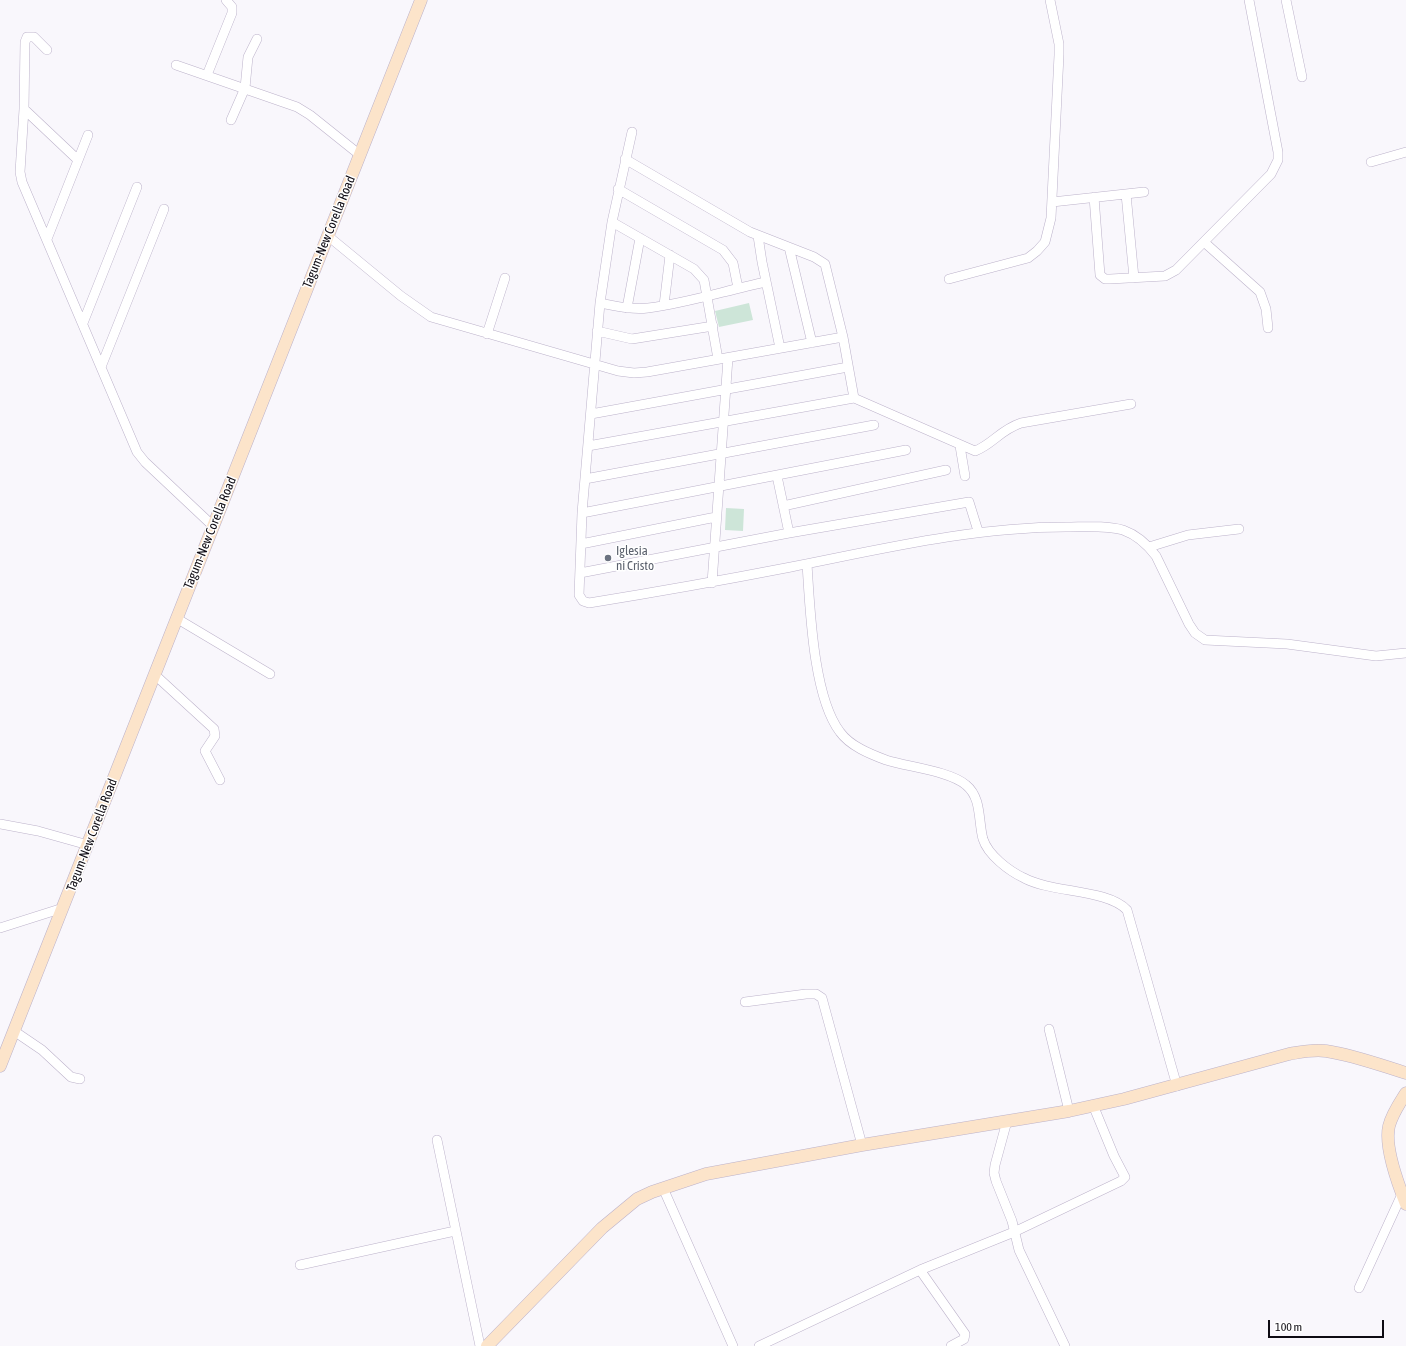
<!DOCTYPE html>
<style>
body{margin:0}
#map{position:relative;width:1406px;height:1346px;overflow:hidden;background:#f9f7fc;font-family:"Asap Condensed",sans-serif}
canvas{display:block}
.scale{position:absolute;left:1268px;top:1320px;width:116px;height:18px;box-sizing:border-box;border:2px solid #0e0b13;border-top:0;padding-left:5px;font-size:12px;line-height:14px;white-space:nowrap;color:#0e0b13;-webkit-text-stroke:3px #fff;paint-order:stroke}
</style>
<div id="map">
<canvas width="1406" height="1346"></canvas>
<div class="scale">100 m</div>
</div>
<script>
const c = document.querySelector('canvas').getContext('2d');
c.lineJoin = 'round';
function fill(path, color) {
  c.fillStyle = color;
  c.fill(path, 'evenodd');
}
function stroke(path, color, width, dash) {
  c.strokeStyle = color;
  c.lineWidth = width;
  c.lineCap = dash ? 'butt' : 'round';
  c.setLineDash(dash || []);
  c.stroke(path);
}
function write(font, color, halo, rows, align = 'center') {
  c.font = font + ' "Asap Condensed",sans-serif';
  c.lineWidth = 3;
  c.setLineDash([]);
  c.textBaseline = 'middle';
  c.strokeStyle = halo;
  c.fillStyle = color;
  for (const [text, x, y, turn = 0] of rows) {
    c.save();
    c.translate(x, y);
    c.rotate((+turn || 0) * Math.PI / 180);
    c.textAlign = isNaN(turn) ? turn : align;
    if (halo) c.strokeText(text, 0, 0);
    c.fillText(text, 0, 0);
    c.restore();
  }
}
fill(new Path2D(`
 M749,303L753,320L719,327L715,311Z
 M726,508L744,509L743,531L725,530Z`), '#cde5d8');
const street = new Path2D(`
 M1286,0L1302,77
 M47,50L34,37H27L25,42L24,109L20,172L22,182L137,452L145,462L213,526
 M176,65L297,107L310,115L360,155
 M207,75L232,13V7L226,0
 M24,109L78,160
 M231,120L245,88L248,57L257,39
 M632,132L612,222L600,303L582,513L579,595L583,601L589,603C657,592 724,580 791,567C882,549 973,527 1066,527C1084,527 1105,525 1123,530C1137,535 1147,544 1156,556L1189,624L1195,633L1205,640L1287,644L1376,656L1406,653
 M625,159L750,232L814,257L825,264L843,337L854,398
 M1371,162L1406,152
 M618,189L723,250L733,263L738,288
 M1126,194L1134,278
 M1094,197L1100,275L1105,279H1110L1165,276L1176,270L1271,174L1278,160V152L1249,0
 M1052,202L1144,192
 M612,222L694,269L704,280L718,359
 M328,236L401,296L431,317L618,371L634,373L647,372L843,337
 M758,236L762,262L780,348
 M47,239L88,135
 M1204,242L1260,292L1266,309L1268,328
 M789,247L812,343
 M949,279L1028,258L1037,251L1045,242L1051,218L1059,55V44L1050,0
 M600,303C616,306 632,310 648,308C688,303 727,290 766,282
 M664,305L670,255
 M627,308L640,238
 M83,323L137,187
 M597,331L632,339L713,326
 M487,334L505,278
 M101,367L164,209
 M591,414L848,367
 M588,446L854,398L975,451C993,444 1000,430 1021,423L1131,404
 M960,446L965,476
 M777,476L789,533
 M585,479L874,425
 M783,506L946,470
 M582,513L906,450
 M581,544L716,517
 M1149,547L1188,535L1239,529
 M807,564C810,608 813,697 840,732C850,746 870,754 886,760C908,767 950,771 966,785C982,798 978,821 983,839C988,855 1009,871 1024,878C1052,893 1107,889 1127,910L1177,1086
 M580,573L789,533L969,502L978,531
 M712,583L728,358
 M176,618L270,674
 M154,674L214,729L215,736L205,751L220,780
 M0,824L38,831L88,845
 M0,928L63,908
 M745,1002L806,994H816L822,998L862,1145
 M1049,1029L1069,1111
 M14,1031L42,1050L71,1077L80,1079
 M1007,1121L995,1165L994,1173L996,1181L1012,1221L1019,1250L1065,1346
 M437,1140L480,1346
 M663,1188L733,1346
 M300,1265L455,1231
 M920,1270L965,1334L964,1339L951,1346
 M1359,1288L1402,1194
 M759,1346L920,1270L1014,1232L1121,1181L1125,1177L1114,1156L1093,1105`);
const secondary = new Path2D(`
 M0,1066L421,0
 M1406,1093C1399,1104 1392,1114 1389,1126C1384,1147 1398,1184 1406,1204
 M487,1346L602,1228L637,1199L652,1192L706,1174L862,1145L1069,1111L1124,1099L1289,1054C1301,1052 1313,1049 1326,1051C1353,1055 1380,1065 1406,1073`);
stroke(street, '#bcb2ca', 10);
stroke(secondary, '#bcb2ca', 13);
stroke(street, '#fff', 9);
stroke(secondary, '#fce4ca', 12);
for (const [x, y, r, color] of [
 [608,558,4,"#6b7280"]
]) {
  const dot = new Path2D();
  dot.arc(x, y, r, 0, 2 * Math.PI);
  c.fillStyle = color;
  c.fill(dot);
  stroke(dot, '#fff', 1.5);
}
write('13px', '#0e0b13', '#fff', [
 ["Tagum-New Corella Road",329,232,-68],
 ["Tagum-New Corella Road",210,533,-68],
 ["Tagum-New Corella Road",92,835,-69]
]);
write('13px', '#5b616d', '#fff', [
 ["Iglesia",616,551],
 ["ni Cristo",616,566]
], 'left');
</script>
